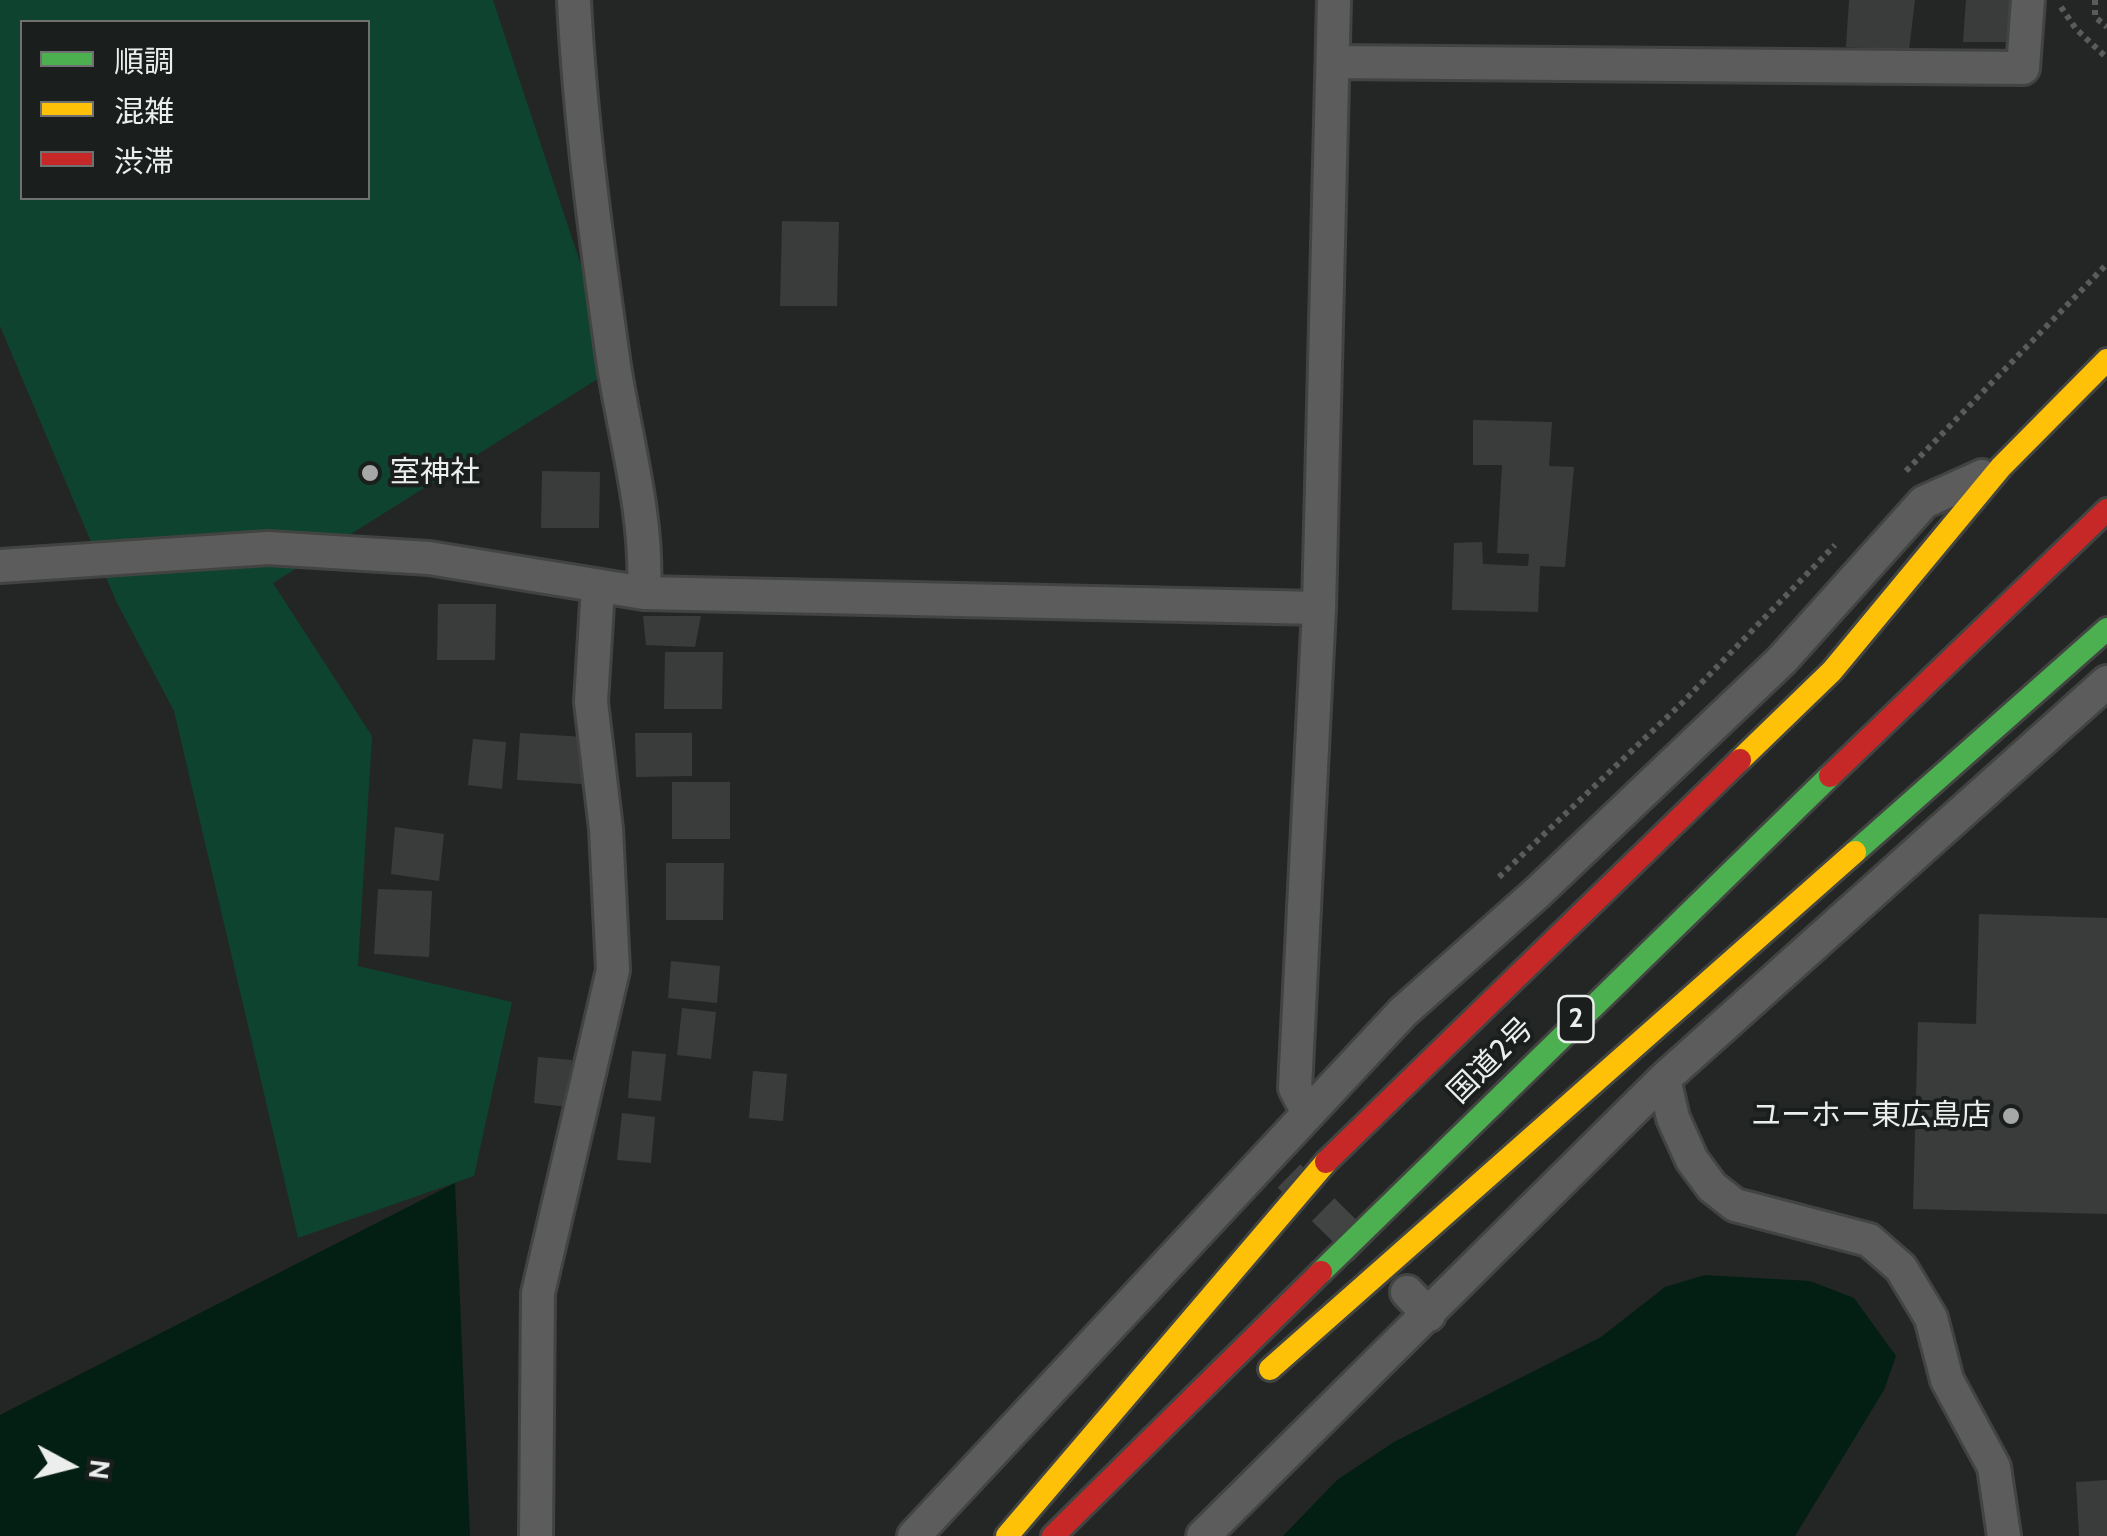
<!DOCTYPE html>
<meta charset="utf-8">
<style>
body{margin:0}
#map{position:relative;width:2107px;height:1536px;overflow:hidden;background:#242625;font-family:Cabin,"Noto Sans JP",sans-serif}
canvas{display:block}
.legend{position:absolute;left:20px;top:20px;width:350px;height:180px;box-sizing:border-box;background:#1a1e1c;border:2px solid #6e716f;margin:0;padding:12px 18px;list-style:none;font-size:30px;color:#ebeeec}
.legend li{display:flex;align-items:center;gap:20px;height:50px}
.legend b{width:50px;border:2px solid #6e716f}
.north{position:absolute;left:20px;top:1416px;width:100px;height:100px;-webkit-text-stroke:8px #1a1e1c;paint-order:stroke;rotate:97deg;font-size:28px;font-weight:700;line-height:40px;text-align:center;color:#ebeeec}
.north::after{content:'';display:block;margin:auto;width:35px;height:45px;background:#ebeeec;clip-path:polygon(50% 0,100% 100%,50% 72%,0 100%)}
</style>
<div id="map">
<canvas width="2107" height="1536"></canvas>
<ul class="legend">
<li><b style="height:12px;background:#4caf50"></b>順調</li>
<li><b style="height:12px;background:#ffc107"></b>混雑</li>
<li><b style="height:12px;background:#c62828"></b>渋滞</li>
</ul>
<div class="north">N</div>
</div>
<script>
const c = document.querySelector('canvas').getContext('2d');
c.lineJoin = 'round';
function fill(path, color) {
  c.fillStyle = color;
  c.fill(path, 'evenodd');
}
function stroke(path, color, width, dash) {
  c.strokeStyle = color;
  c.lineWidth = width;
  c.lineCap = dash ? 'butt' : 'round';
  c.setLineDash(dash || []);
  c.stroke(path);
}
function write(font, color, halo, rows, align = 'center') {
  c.font = font + ' Cabin,"Noto Sans JP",sans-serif';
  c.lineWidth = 8;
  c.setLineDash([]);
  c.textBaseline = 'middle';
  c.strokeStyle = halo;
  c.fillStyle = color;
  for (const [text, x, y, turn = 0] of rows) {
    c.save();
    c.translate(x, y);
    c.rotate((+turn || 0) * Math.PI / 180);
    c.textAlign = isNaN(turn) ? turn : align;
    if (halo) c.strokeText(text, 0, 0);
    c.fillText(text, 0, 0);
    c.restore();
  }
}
fill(new Path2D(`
 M0,0H493L615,368L273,583L372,736L358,966L512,1002L474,1176L298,1238L174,711L116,601L0,326ZM22,22H368V198H22Z`), '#0e432f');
fill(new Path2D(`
 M455,1183L470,1536H0V1415Z
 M1705,1275L1810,1281L1854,1298L1896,1356L1884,1390L1795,1536H1283L1337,1480L1394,1442L1601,1337L1665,1287Z`), '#031e12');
fill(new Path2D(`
 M1849,0H1915L1909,50L1846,47Z
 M1966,0H2011L2008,42H1963Z
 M782,221L839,222L837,306H780Z
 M1473,420L1552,422L1549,466L1574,467L1565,567L1540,566L1538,612L1452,610L1454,543L1482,542L1483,564L1528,566L1529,554L1497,553L1502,465H1473Z
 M542,471L600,472L599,528H541Z
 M438,604H496L495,660H437Z
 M643,616H701L695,647L646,645Z
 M665,652H723L722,709H664Z
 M520,733L585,737L582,784L517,780Z
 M635,733H692V776L636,777Z
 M473,739L506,742L502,789L468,785Z
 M672,782H730V839H672Z
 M395,827L444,834L439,881L391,874Z
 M666,863H724L723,920H666Z
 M378,889L432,891L429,957L374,954Z
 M1979,914L2107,918V1214L1913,1209L1918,1022L1976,1024Z
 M671,961L720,966L717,1003L668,998Z
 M682,1008L716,1012L711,1059L677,1055Z
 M632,1051L666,1054L661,1101L628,1098Z
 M538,1057L572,1060L567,1107L534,1103Z
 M753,1071L787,1074L783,1121L749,1118Z
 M622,1113L655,1117L651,1163L617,1160Z
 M2107,1480V1536H2079L2076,1482Z`), '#3a3c3b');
stroke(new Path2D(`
 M1289,1176L1364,1250`), '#424443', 32, [32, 16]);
const street = new Path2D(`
 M574,0C580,122 597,245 614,366C626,442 648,516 644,593
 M1333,62L2023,68L2028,0
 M0,566L268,548L429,558L644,593L1319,608
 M1664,1079L1673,1118L1692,1160L1712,1187L1735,1205L1869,1240L1901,1268L1931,1318L1947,1380L1994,1467L2004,1536
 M1307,1111L1295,1088L1319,608L1334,0
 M1407,1292L1429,1315
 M536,1536L538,1293L613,970L606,829L591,702L598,587
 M914,1536L1403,1012L1538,892L1782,660L1924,502L1982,476
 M1203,1536L1664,1079L2107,682`);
const fast = new Path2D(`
 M1855,852L2107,629
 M1321,1272L1830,776`);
const slow = new Path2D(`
 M1740,760L1832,671L2001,467L2107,360
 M1270,1369L1855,852
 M1007,1536L1326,1162`);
const jam = new Path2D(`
 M1830,776L2107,510
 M1326,1162L1740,760
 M1053,1536L1321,1272`);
stroke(street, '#424442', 38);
stroke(fast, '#424442', 28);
stroke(slow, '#424442', 28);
stroke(jam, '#424442', 28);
stroke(new Path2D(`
 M2095,0V17L2107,27
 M2061,7L2076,29L2107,58
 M1906,471L2107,264
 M1499,877L1682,703L1835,545`), '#5a5c5b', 6, [5, 5]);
stroke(street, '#5b5c5b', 32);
stroke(fast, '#4caf50', 22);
stroke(slow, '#ffc107', 22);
stroke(jam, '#c62828', 22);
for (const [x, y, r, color] of [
 [370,473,10,"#a5a8a6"],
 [2011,1116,10,"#a5a8a6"]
]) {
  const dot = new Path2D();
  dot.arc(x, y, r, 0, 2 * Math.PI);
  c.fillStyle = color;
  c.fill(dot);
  stroke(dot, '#1a1e1c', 4);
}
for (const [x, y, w] of [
 [1576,1019,35]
]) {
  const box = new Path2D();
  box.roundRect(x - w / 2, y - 23, w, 46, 8);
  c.fillStyle = '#1a1e1c';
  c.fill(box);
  stroke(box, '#ebeeec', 2.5);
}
write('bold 28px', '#ebeeec', null, [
 ["2",1576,1019]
]);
write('30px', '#ebeeec', '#1a1e1c', [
 ["室神社",390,473],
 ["ユーホー東広島店",1991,1116,"right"]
], 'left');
write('30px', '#ebeeec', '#1a1e1c', [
 ["国道2号",1491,1061,-45]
]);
</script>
